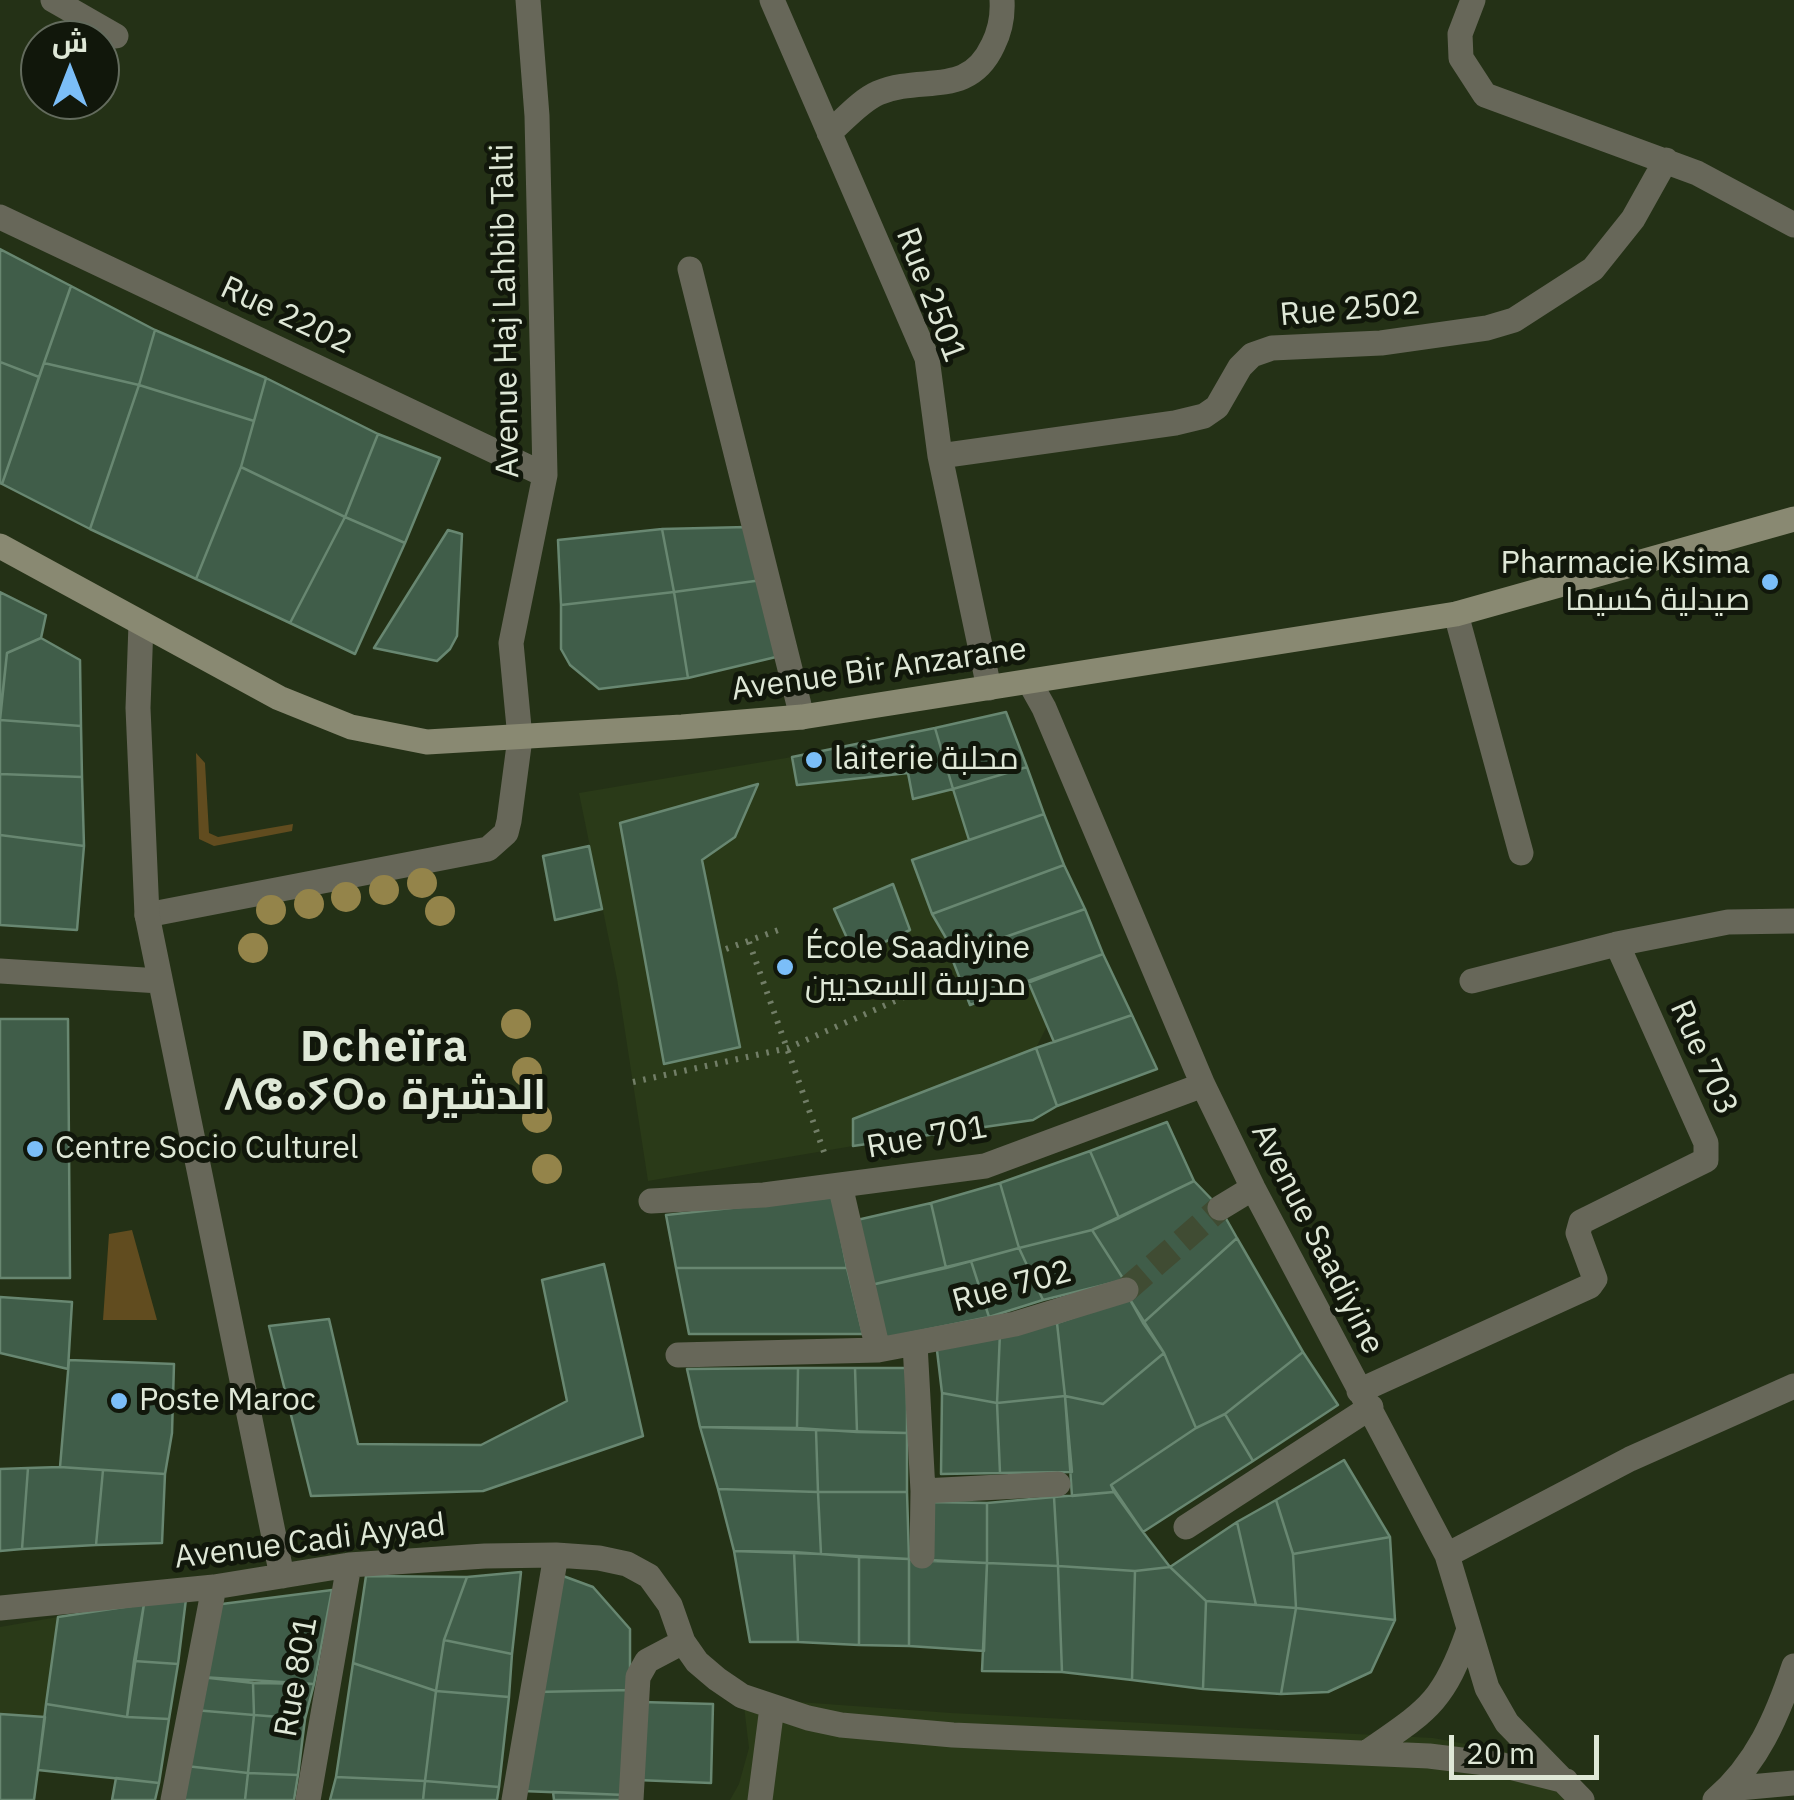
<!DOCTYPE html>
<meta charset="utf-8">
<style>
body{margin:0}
#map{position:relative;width:1794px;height:1800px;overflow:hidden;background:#243116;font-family:"IBM Plex Sans",Cairo,sans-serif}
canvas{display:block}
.north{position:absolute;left:20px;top:20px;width:100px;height:100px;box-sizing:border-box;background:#11170b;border:2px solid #636b5d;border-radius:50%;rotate:0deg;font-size:28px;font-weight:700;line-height:40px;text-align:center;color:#dfe8d7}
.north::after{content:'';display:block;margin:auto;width:35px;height:45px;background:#7bbef8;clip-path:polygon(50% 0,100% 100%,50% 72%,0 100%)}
.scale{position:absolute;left:1449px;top:1735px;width:150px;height:45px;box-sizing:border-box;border:5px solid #dfe8d7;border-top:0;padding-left:12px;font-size:30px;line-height:35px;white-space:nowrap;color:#dfe8d7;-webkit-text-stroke:8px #11170b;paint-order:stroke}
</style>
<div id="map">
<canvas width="1794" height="1800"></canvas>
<div class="north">ش</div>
<div class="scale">20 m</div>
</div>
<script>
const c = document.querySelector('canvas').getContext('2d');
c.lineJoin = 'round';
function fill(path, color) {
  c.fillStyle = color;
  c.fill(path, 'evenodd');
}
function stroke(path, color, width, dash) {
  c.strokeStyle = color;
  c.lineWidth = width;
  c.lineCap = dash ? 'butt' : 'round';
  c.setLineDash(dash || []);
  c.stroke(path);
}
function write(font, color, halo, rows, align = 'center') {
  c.font = font + ' "IBM Plex Sans",Cairo,"Noto Sans Tifinagh",sans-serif';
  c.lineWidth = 10;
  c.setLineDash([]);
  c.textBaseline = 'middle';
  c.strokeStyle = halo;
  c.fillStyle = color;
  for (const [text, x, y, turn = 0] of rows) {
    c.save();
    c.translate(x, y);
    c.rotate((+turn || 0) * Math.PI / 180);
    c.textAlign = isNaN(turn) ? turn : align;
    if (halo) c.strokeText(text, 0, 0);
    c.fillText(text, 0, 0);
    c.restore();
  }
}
fill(new Path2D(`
 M792,757L797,785L908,773L913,799L953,789L969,840L913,861L932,914L946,938L970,1005L1028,981L1051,1018L1036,1048L853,1119V1146L648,1181L617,979L579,793Z
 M58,1617L45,1717L0,1714V1627Z
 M743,1698L951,1713L1433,1738L1504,1751L1565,1783L1578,1800H730L739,1784L749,1748Z`), '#2a3a18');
fill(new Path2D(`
 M196,753L205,763L209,833L218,837L293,824L292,831L214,846L199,839Z
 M132,1230L157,1320H103L109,1234Z`), '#614c1f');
const building = new Path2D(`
 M0,249L71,286L39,377L0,362Z
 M71,286L155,330L139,385L44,363Z
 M155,330L266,378L254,421L139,385Z
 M0,362L39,377L2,484L0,483Z
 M44,363L139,385L90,529L2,484Z
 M266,378L378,434L345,517L241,467Z
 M139,385L254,421L241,467L196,579L90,529Z
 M378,434L440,458L405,543L345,517Z
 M241,467L345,517L290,623L196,579Z
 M345,517L405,543L355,654L290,623Z
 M747,527L762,580L674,592L662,529Z
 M662,529L674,592L561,605L558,540Z
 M448,530L462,534L457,636L450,649L437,661L374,648Z
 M762,580L776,657L688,678L674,592Z
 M0,592L46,615L41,638L7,653L0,717Z
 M674,592L688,678L599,689L570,665L561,649V605Z
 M41,638L80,660L81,726L0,720L7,653Z
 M1006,712L1027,767L953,789L935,728Z
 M0,720L81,726L82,777L0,774Z
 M935,728L953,789L913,799L908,773L797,785L792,757Z
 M1027,767L1044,814L969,840L953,789Z
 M0,774L82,777L84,846L0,835Z
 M758,784L735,837L702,860L740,1047L664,1064L620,823Z
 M1044,814L1064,865L932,914L912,860Z
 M0,835L84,846L77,930L0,925Z
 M589,846L602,909L555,920L543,856Z
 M1064,865L1085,909L951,956L946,938L932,914Z
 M893,884L910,930L855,956L834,909Z
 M1085,909L1103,954L970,1005L951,956Z
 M1103,954L1132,1015L1054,1042L1028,981Z
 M1132,1015L1157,1069L1057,1106L1036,1048Z
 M0,1019H68L70,1278H0Z
 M1036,1048L1057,1106L1033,1120L853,1146V1119Z
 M1167,1122L1194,1181L1119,1218L1090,1151Z
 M1090,1151L1119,1218L1092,1230L1019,1248L1000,1183Z
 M1194,1181L1220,1208L1237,1238L1143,1323L1129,1298L1124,1280L1092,1230Z
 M1000,1183L1019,1248L946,1268L931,1203Z
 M833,1197L847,1268H676L666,1215Z
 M931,1203L946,1268L871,1285L857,1220Z
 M1092,1230L1124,1280L1043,1300L1019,1248Z
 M1237,1238L1303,1352L1225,1414L1196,1428L1164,1353L1143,1323Z
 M1019,1248L1043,1300L989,1317L971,1261Z
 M971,1261L989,1317L886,1338L871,1285Z
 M604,1264L643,1436L483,1491L311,1496L269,1326L329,1319L358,1444L481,1445L567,1401L542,1280Z
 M676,1268H847L863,1334H689Z
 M0,1297L72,1302L68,1369L0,1353Z
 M1129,1298L1164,1353L1103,1404L1065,1396L1057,1323Z
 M1057,1323L1065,1396L997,1403L1000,1333Z
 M1000,1333L997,1403L942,1393L936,1342Z
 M1303,1352L1338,1405L1253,1461L1225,1414Z
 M1164,1353L1196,1428L1111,1485L1114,1492L1072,1496L1065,1396L1103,1404Z
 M69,1360L174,1364L172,1433L165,1474L60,1467Z
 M798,1368L797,1428L700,1427L687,1369Z
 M798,1368H855L857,1432L797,1428Z
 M855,1368H907V1433L857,1432Z
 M942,1393L997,1403L1000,1473L941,1474Z
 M1065,1396L1072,1472L1000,1473L997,1403Z
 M1225,1414L1253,1461L1143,1532L1111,1485L1196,1428Z
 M700,1427L816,1430L818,1492L718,1489Z
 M816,1430L907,1433V1492H818Z
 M1344,1460L1390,1537L1293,1554L1276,1500Z
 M60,1467L103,1470L96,1545L22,1549L28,1468Z
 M28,1468L22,1549L0,1551V1469Z
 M103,1470L165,1474L162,1543L96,1545Z
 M718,1489L818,1492L821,1554L734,1551Z
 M818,1492H907L909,1559L821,1554Z
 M1114,1492L1143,1532L1170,1567L1135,1571L1058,1566L1054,1497Z
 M1054,1497L1058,1566L987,1563V1503Z
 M1276,1500L1293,1554L1296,1608L1256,1605L1237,1522Z
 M929,1502L987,1503V1563L932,1561Z
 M1237,1522L1256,1605L1206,1601L1170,1567Z
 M1390,1537L1395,1620L1296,1608L1293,1554Z
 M734,1551L794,1552L798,1642H750Z
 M794,1552L859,1557V1645L798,1642Z
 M859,1557L909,1559V1646L859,1645Z
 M909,1559L987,1563L984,1651L909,1646Z
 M987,1563L1058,1566L1062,1672L982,1671Z
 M1058,1566L1135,1571L1132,1680L1062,1672Z
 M1170,1567L1206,1601L1203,1689L1132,1680L1135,1571Z
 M521,1572L512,1654L444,1640L467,1577Z
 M555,1573L593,1587L630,1629V1690L536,1692Z
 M366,1576L467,1577L444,1640L436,1691L353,1663Z
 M332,1590L314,1684L201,1677L214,1605Z
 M186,1599L178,1664L134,1661L144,1604Z
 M1206,1601L1296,1608L1281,1694L1203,1689Z
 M144,1604L127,1717L46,1704L58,1617Z
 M1296,1608L1395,1620L1371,1672L1328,1692L1281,1694Z
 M444,1640L512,1654L509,1697L436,1691Z
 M134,1661L178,1664L169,1719L127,1717Z
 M353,1663L436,1691L425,1781L336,1777Z
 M201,1677L253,1683L254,1715L194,1710Z
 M253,1683L314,1684L305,1719L254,1715Z
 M630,1690L625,1795L522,1791L536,1692Z
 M436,1691L509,1697L499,1787L425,1781Z
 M642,1702L713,1704L711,1783L637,1780Z
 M46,1704L127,1717L169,1719L159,1783L38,1770Z
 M194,1710L254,1715L248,1773L186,1766Z
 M0,1714L45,1717L34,1800H0Z
 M254,1715L305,1719L298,1775L248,1773Z
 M186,1766L248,1773L245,1800H180Z
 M248,1773L298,1775L294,1800H245Z
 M336,1777L425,1781L423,1800H330Z
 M116,1778L159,1783L155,1800H112Z
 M425,1781L499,1787L497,1800H423Z
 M553,1792L625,1795V1800H554Z`);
fill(building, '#405d49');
stroke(building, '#688771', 2.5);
stroke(new Path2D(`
 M1126,1290L1220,1208`), '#404c33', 25, [25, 12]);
stroke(new Path2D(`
 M749,942L824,1152
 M726,949L784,928
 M633,1082L788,1048L929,986`), '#727e67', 6, [2.5, 8]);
stroke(new Path2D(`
 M147,915L488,849L506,833L509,821L520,738`), '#676759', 25);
stroke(new Path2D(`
 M53,0L116,36
 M772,0L927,358L940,456L989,688
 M1473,0L1460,34L1461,58L1485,95L1697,173L1794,225
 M829,133C844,120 860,101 878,93C923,74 968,99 993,45C1000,31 1003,16 1002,0
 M0,217L545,475
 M690,269L802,717
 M940,456L1175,423L1204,416L1217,407L1240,367L1252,355L1272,348L1381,343L1487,328L1514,320L1593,269L1633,219L1666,160
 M1456,614L1521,853
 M141,624L138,708L147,915L282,1576
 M1030,683L1044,708L1203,1085L1253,1188L1447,1555L1487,1688L1507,1723L1582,1800
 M520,738L511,643L545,475L537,116L528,0
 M0,971L160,981
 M1472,981L1617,944
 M840,1185L878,1350
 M651,1201L764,1195L985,1166L1203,1085
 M1220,1208L1253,1188
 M915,1344L923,1491L922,1556
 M678,1355L878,1350L1015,1324L1126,1290
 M1359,1391L1590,1286L1595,1279L1578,1233L1581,1222L1706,1160V1143L1617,944L1728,922L1794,921
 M923,1491L1058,1484
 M1186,1527L1371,1407
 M1447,1555L1630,1459L1794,1386
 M0,1608L214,1587L349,1565L485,1556L556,1555L599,1558L627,1564L649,1576L670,1605L683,1642L697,1662L717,1679L742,1696L808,1718L841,1725L953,1735L1429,1756L1502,1765L1566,1781
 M1366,1753C1426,1711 1443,1704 1468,1632
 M1728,1789L1794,1783
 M173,1800L214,1587
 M308,1800L349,1565
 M514,1800L556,1555
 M631,1800L638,1677L647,1661L683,1642
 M760,1800L772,1707
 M1715,1800C1757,1764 1777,1717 1794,1666`), '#676759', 25);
stroke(new Path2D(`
 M0,546L279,698L351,727L427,742L682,727L802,717L1456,614L1794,519`), '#898972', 25);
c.fillStyle = '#94844a';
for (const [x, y] of [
 [422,883],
 [384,890],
 [346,897],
 [309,904],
 [271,910],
 [440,911],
 [253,948],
 [516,1024],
 [527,1072],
 [537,1118],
 [547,1169]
]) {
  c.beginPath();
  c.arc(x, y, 15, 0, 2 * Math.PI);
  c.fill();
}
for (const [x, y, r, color] of [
 [1770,582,10,"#7bbef8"],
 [814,760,10,"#7bbef8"],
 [785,967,10,"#7bbef8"],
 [35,1149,10,"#7bbef8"],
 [119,1401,10,"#7bbef8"]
]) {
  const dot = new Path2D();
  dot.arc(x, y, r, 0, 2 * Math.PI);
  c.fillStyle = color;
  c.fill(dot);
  stroke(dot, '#11170b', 4);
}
write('32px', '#dfe8d7', '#11170b', [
 ["Rue 2501",930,295,69],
 ["Rue 2502",1350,310,-5],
 ["Avenue Haj Lahbib Talti",506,311,-91],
 ["Rue 2202",286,316,25],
 ["Avenue Bir Anzarane",879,670,-8],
 ["Rue 703",1703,1058,66],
 ["Rue 701",927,1138,-10],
 ["Avenue Saadiyine",1317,1239,63],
 ["Rue 702",1012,1287,-15],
 ["Avenue Cadi Ayyad",310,1542,-7],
 ["Rue 801",297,1677,-80]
]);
write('32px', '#dfe8d7', '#11170b', [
 ["Pharmacie Ksima",1750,564,"right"],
 ["صيدلية كسيما",1750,601,"right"],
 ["laiterie محلبة",834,760],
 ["École Saadiyine",805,949],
 ["مدرسة السعديين",805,986],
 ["Centre Socio Culturel",55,1149],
 ["Poste Maroc",139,1401]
], 'left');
c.letterSpacing = '2.5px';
write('bold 42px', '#dfe8d7', '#11170b', [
 ["Dcheïra",385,1049],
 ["ⴷⵛⴰⵢⵔⴰ الدشيرة",385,1097]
]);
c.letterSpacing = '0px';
</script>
